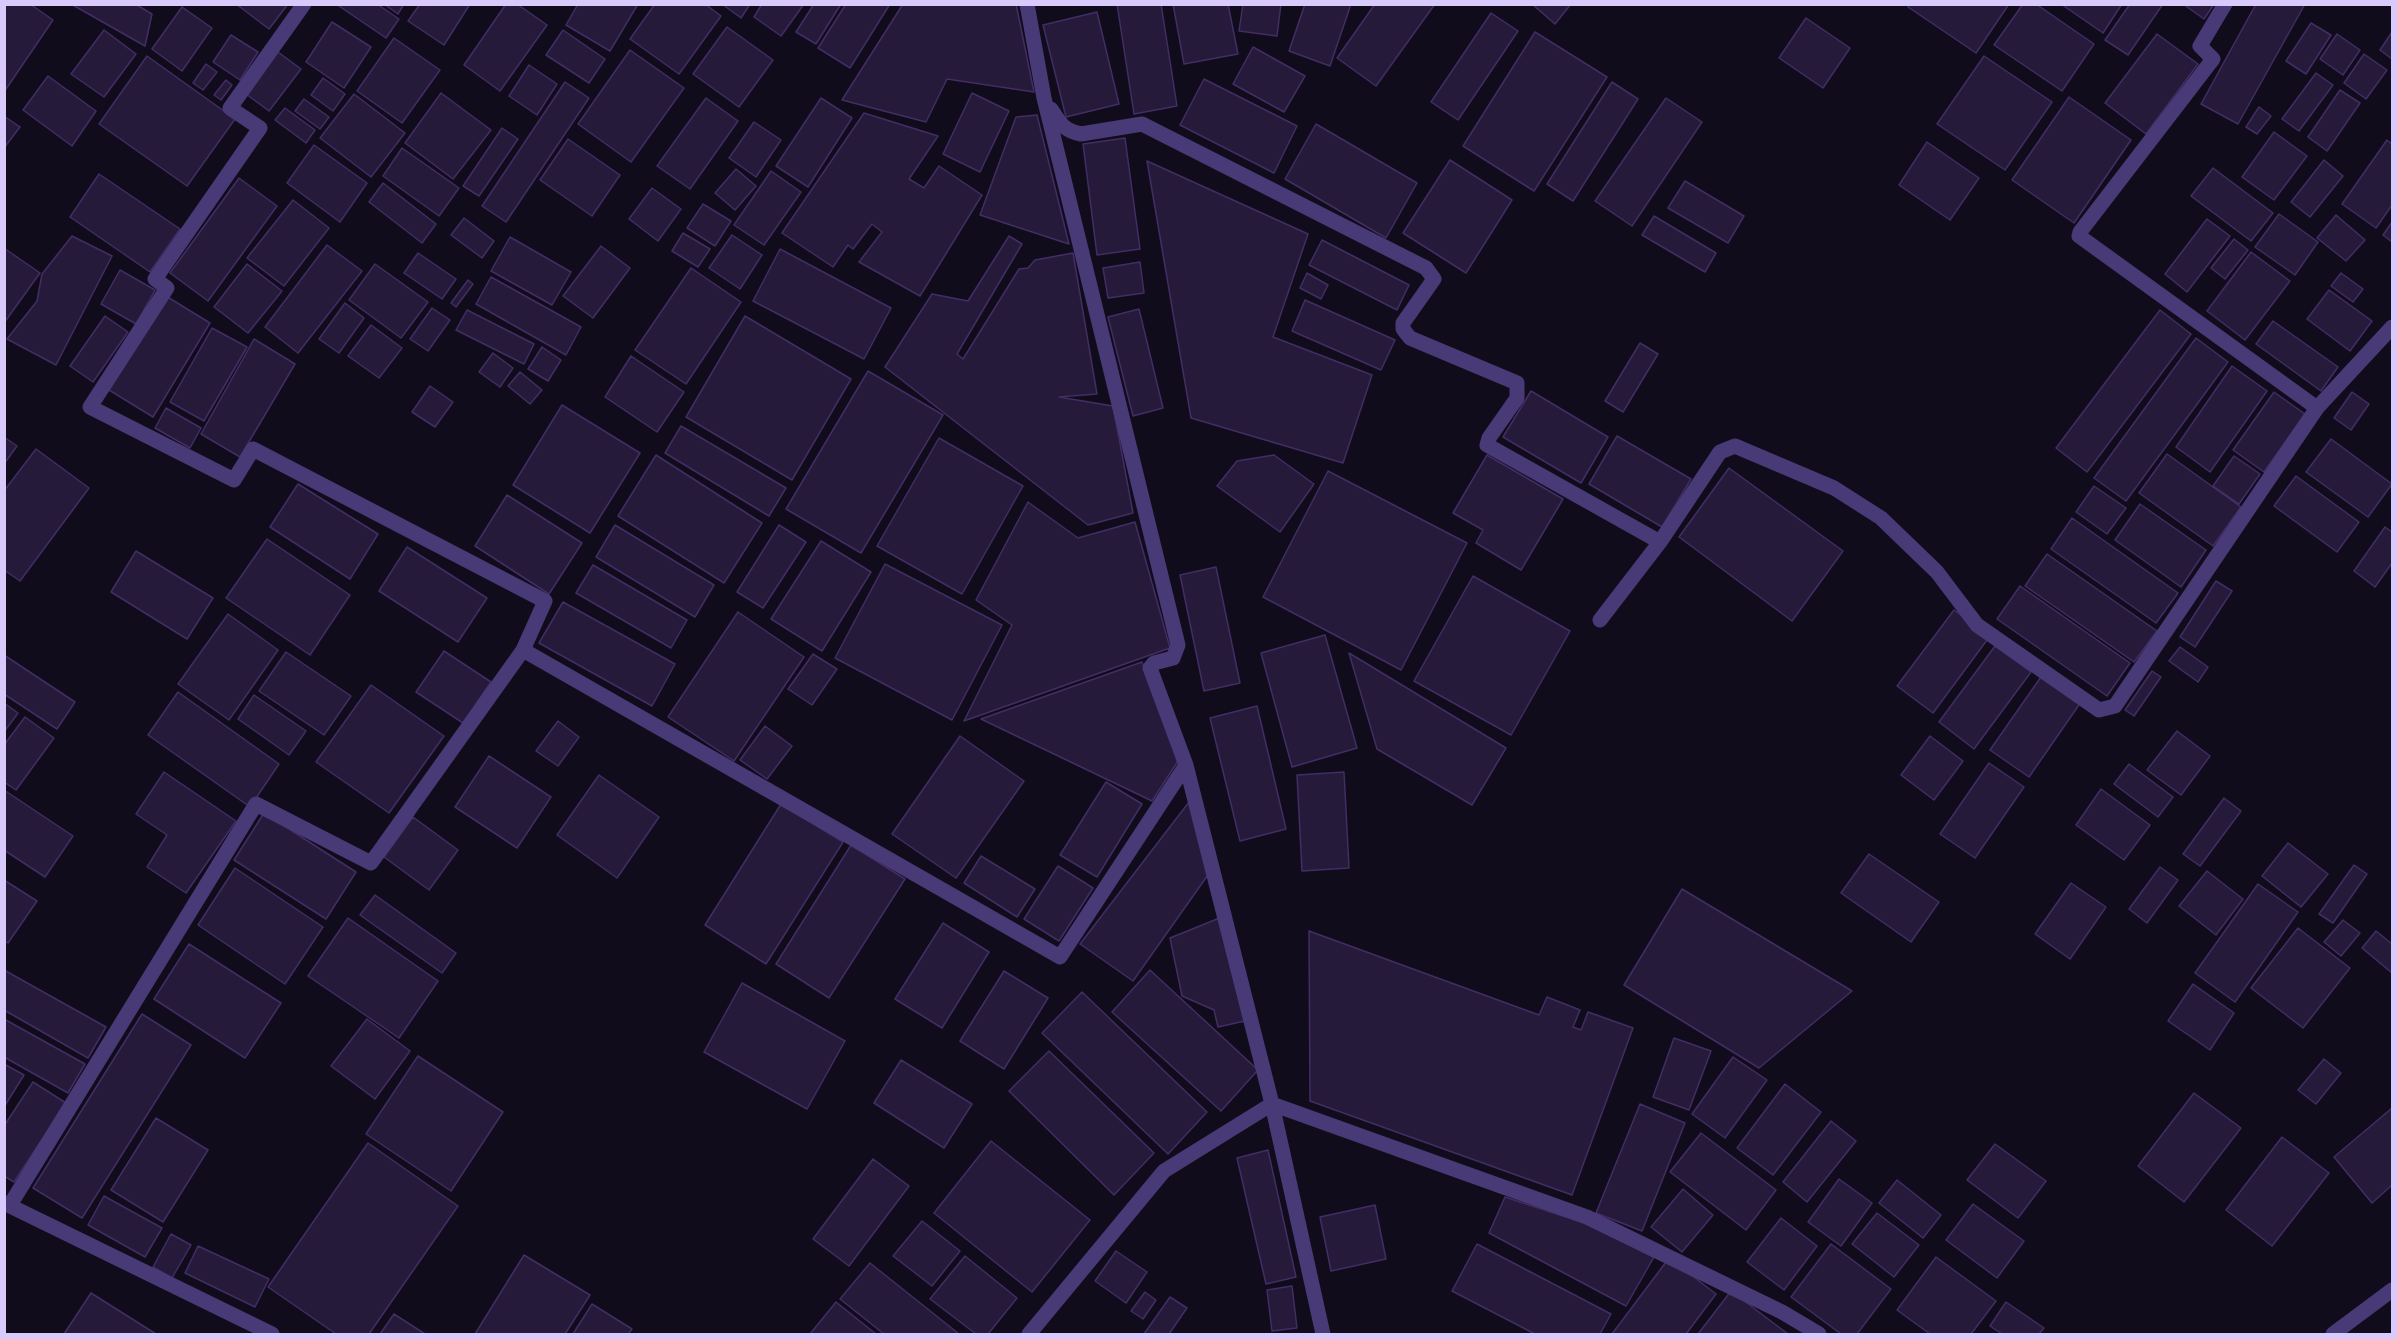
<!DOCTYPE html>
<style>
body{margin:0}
#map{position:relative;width:2397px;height:1339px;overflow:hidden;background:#110c1b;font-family:"Space Grotesk",sans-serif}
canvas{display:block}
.frame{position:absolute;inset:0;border:6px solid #d8cafb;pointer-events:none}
</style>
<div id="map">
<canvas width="2397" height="1339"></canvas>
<div class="frame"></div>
</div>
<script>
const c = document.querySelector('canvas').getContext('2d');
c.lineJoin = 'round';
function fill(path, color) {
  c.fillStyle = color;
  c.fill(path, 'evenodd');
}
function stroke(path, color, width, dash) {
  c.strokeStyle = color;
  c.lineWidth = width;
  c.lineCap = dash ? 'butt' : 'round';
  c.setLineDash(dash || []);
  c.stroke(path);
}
const building = new Path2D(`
 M4,4H30L53,20L4,92Z
 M71,4H135L152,14L145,46Z
 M236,4H288L269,29Z
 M336,4H377L399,19L386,38Z
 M384,4H404L398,14Z
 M420,4H470L444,45L408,21Z
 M506,4H517L547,25L500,91L464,65Z
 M578,4H638L610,51L566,25Z
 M655,4H705L721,16L679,74L630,39Z
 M722,4H750L741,18Z
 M762,4H804L781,36L754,17Z
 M814,4H841L816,44L796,32Z
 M846,4H890L850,68L818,48Z
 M903,4H1016L1034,92L947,79L926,122L842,100Z
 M1117,4H1161L1177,106L1134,114Z
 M1173,4H1228L1238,54L1184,64Z
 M1243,4H1281L1277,36L1239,31Z
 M1305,4H1351L1330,66L1289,51Z
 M1375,4H1435L1376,86L1337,58Z
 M1532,4H1571L1555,24Z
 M1909,4H2009L1976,53L1908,7Z
 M2023,4H2036L2094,44L2062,91L1994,45Z
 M2061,4H2122L2103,33Z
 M2130,4H2163L2128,55L2105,40Z
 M2183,4H2214L2204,19Z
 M2256,4H2305L2238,124L2201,104Z
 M182,7L212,28L182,71L152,49Z
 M1097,12L1119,104L1066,117L1043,25Z
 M1491,13L1518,31L1458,120L1431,102Z
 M1806,18L1850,48L1823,88L1779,58Z
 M332,22L371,47L344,88L306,62Z
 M2311,23L2331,35L2306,74L2286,61Z
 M727,27L773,60L739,107L693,74Z
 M104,30L136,54L104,97L71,74Z
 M563,30L605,59L589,83L546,55Z
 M1535,32L1607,77L1534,191L1463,146Z
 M2392,32V59L2380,50Z
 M2157,34L2198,64L2146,134L2105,103Z
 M2337,34L2360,50L2343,75L2320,59Z
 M231,35L258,52L240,80L213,62Z
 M394,38L440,70L402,123L357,91Z
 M1253,47L1305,76L1284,112L1233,84Z
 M630,50L684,88L631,162L578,124Z
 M278,52L301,69L269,111L246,94Z
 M2364,54L2387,70L2366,99L2344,83Z
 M147,56L235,119L187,186L99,124Z
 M1984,56L2052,102L2005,170L1937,124Z
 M206,64L217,72L203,90L193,83Z
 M529,65L557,84L537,115L509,96Z
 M2316,73L2333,85L2299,131L2282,119Z
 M48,76L96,111L72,146L23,110Z
 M323,78L345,94L333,111L311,95Z
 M1204,79L1297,126L1274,173L1180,125Z
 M226,80L232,85L221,100L214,95Z
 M565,82L589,98L506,222L482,206Z
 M1612,82L1638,99L1573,201L1547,184Z
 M2340,90L2360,103L2327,151L2308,137Z
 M441,93L491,130L453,179L405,143Z
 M972,93L1009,111L980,172L943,154Z
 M354,94L405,133L371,177L320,138Z
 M2069,97L2131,140L2074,223L2012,180Z
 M706,98L738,121L690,189L657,166Z
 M821,98L852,118L808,187L776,166Z
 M1666,98L1702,122L1632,226L1595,201Z
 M304,99L329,117L320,129L295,111Z
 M2259,107L2271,116L2257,134L2246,127Z
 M285,108L315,130L306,143L275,120Z
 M864,113L938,136L909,179L924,188L939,166L982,195L920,296L859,262L882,232L872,224L853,249L848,245L833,267L782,233Z
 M1037,115L1069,244L980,215L1016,117Z
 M4,116L20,127L4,148Z
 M754,122L781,140L756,177L729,158Z
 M1316,124L1417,183L1386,238L1285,179Z
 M502,128L518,139L479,196L463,186Z
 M2274,132L2307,156L2274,200L2242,177Z
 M1125,138L1140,249L1097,255L1083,144Z
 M568,139L620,175L592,216L540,180Z
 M2387,140L2392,144V205L2376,228L2342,204Z
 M1927,142L1979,178L1950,220L1899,185Z
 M314,145L367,183L340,222L287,183Z
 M402,148L459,188L439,216L383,176Z
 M1450,160L1512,200L1466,273L1403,233Z
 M2324,160L2343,176L2310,217L2291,202Z
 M1147,161L1308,234L1273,337L1372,375L1343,463L1191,418Z
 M2213,168L2273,213L2251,241L2191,196Z
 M736,169L756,186L735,210L715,193Z
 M771,171L801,192L764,245L734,225Z
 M99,174L180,229L150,272L70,217Z
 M239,178L277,206L208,301L170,273Z
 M1685,181L1744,216L1728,243L1668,208Z
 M383,183L436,224L422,243L369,202Z
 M652,188L681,209L658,241L629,219Z
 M293,200L329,228L284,286L247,258Z
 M703,204L731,221L715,246L687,228Z
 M2279,214L2318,242L2295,275L2255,247Z
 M2336,215L2365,240L2346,261L2317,238Z
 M1654,216L1716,253L1705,272L1642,235Z
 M464,218L494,241L482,258L451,235Z
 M2207,219L2230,236L2187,292L2165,274Z
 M2392,222V242L2383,235Z
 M683,233L710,249L698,267L672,251Z
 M732,235L762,255L740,289L709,268Z
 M72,236L112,256L56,365L7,339L37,301L42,274Z
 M1009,236L1022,244L957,354L963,359L1019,269L1028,268L1035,260L1073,253L1097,394L1059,397L1113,406L1133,513L1088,525L885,367L932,294L968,301Z
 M510,237L571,272L552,305L491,271Z
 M2234,239L2248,250L2225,279L2211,268Z
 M1322,240L1409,285L1397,310L1309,265Z
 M327,245L362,271L298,353L265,327Z
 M601,246L630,268L593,318L563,296Z
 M4,248L40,273L4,323Z
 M780,249L891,308L864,359L753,301Z
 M2251,252L2290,281L2245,340L2207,311Z
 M418,253L456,279L442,299L404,273Z
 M1140,262L1144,293L1108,298L1103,268Z
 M247,264L282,291L248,333L214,307Z
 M375,264L428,302L401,338L349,300Z
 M691,268L741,302L686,384L635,350Z
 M120,270L155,290L136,324L101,304Z
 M1307,273L1328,285L1321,299L1300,288Z
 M2341,273L2363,289L2353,302L2331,286Z
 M491,277L581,327L566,355L476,304Z
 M468,280L473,284L456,307L451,303Z
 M2329,290L2372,321L2350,351L2307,319Z
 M166,296L210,323L153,417L109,390Z
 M1305,300L1395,340L1381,370L1292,331Z
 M345,303L364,318L339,353L319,339Z
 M432,308L450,320L428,351L410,339Z
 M1139,309L1163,408L1133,416L1108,317Z
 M467,310L534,344L524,364L456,330Z
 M2160,310L2191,334L2087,472L2056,448Z
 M105,316L128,332L93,382L70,366Z
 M745,316L851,379L792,480L686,417Z
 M2273,321L2338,367L2321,391L2256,344Z
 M371,325L402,348L379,378L348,356Z
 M212,328L247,347L204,421L170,402Z
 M2196,338L2228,362L2126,501L2094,478Z
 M254,339L295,364L240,457L201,434Z
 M1640,343L1658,354L1623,412L1605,401Z
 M542,347L561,360L548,381L528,369Z
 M493,353L513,368L500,387L479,372Z
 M631,356L684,392L657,432L605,397Z
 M2232,366L2267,391L2210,472L2176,447Z
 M868,371L943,415L861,553L786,509Z
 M520,372L542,390L530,404L508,386Z
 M430,386L453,402L435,427L412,412Z
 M1531,391L1608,437L1581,483L1503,437Z
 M2274,392L2305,414L2264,472L2233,450Z
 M2352,392L2369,404L2351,430L2334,418Z
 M562,405L640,453L590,533L513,485Z
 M166,408L201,428L190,448L155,428Z
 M681,426L786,488L769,516L665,453Z
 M1617,436L1691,479L1662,527L1589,484Z
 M4,437L17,446L4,464Z
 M939,438L1023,486L962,594L877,546Z
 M2331,439L2392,484L2368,517L2306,472Z
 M36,449L89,488L20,581L4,570V491Z
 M2167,454L2241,507L2213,546L2139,493Z
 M656,455L762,523L724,583L618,516Z
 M1274,455L1314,484L1280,532L1217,486L1237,461Z
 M1487,455L1563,499L1521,570L1476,543L1483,530L1453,513Z
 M2234,456L2260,474L2239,504L2213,486Z
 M1729,468L1843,551L1792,621L1679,537Z
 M1328,471L1467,543L1401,670L1263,597Z
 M2296,476L2359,522L2337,552L2274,506Z
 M298,484L378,534L350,579L270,527Z
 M2094,486L2126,508L2107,534L2076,512Z
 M507,495L582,543L549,594L475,546Z
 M1028,502L1078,538L1135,522L1170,648L964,721L1012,625L976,600Z
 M2140,504L2206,550L2181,587L2115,540Z
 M2072,518L2178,593L2156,623L2051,549Z
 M615,525L714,585L695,617L596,557Z
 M779,525L806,542L763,608L737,592Z
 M2385,527L2392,532V563L2375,587L2354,571Z
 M267,539L350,595L310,655L226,598Z
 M821,541L871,572L822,651L771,619Z
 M407,547L487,598L458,642L379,591Z
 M136,551L213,598L187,639L111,592Z
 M2047,554L2157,631L2134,662L2025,586Z
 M885,564L1002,625L952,720L835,658Z
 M593,565L687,620L671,648L576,593Z
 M1216,567L1240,683L1204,691L1180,575Z
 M1473,576L1570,631L1511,735L1414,681Z
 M2216,581L2232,591L2195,647L2180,637Z
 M2020,586L2130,663L2107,696L1997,619Z
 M563,602L675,664L652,706L539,643Z
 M1954,610L1990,636L1933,713L1897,686Z
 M738,612L804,657L734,761L668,717Z
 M228,614L278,650L229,720L178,684Z
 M1325,635L1357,748L1292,767L1261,653Z
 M1995,646L2031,672L1974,749L1939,722Z
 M2180,647L2208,667L2198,682L2169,661Z
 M444,651L491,682L463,723L416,692Z
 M286,652L351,696L324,735L259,691Z
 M1349,653L1506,748L1472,805L1377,749Z
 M813,654L837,669L812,705L788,689Z
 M4,655L75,702L57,729L4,694Z
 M1142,662L1178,761L1152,801L981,719Z
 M2152,671L2161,677L2134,716L2125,710Z
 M2043,674L2081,702L2029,777L1990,750Z
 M371,685L444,736L389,813L316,762Z
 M178,692L279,764L250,807L148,735Z
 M254,695L306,731L289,755L238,719Z
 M4,703L18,713L4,732Z
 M1257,706L1286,829L1240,841L1210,718Z
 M25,717L54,738L16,790L4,782V745Z
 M558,721L579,737L558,766L536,751Z
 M765,726L792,746L767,779L740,760Z
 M2177,731L2210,756L2181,795L2147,770Z
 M960,736L1024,781L956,878L892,834Z
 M1930,736L1963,761L1934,800L1901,775Z
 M489,756L551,797L517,848L455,807Z
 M1989,763L2024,787L1975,858L1940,834Z
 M2129,764L2173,797L2158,817L2114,784Z
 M164,772L236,821L186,893L147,867L167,835L136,814Z
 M1344,772L1349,868L1302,871L1297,775Z
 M599,775L659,817L617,878L557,835Z
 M1106,782L1142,804L1097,877L1060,855Z
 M2101,789L2150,825L2124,860L2076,825Z
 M4,790L73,836L45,877L4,850Z
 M2224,798L2241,811L2200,866L2183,854Z
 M1189,802L1210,872L1133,981L1080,944Z
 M781,804L843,842L766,964L705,925Z
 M264,813L356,872L326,919L234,860Z
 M413,817L458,850L429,890L384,857Z
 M2288,843L2328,874L2301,907L2262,876Z
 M851,845L905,879L829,998L776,964Z
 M1869,854L1939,902L1911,942L1841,893Z
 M981,856L1035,889L1017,917L964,883Z
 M2354,865L2367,874L2333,923L2319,914Z
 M1058,866L1093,888L1059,941L1024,919Z
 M2160,867L2178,880L2147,923L2129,909Z
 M235,868L323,927L285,984L198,925Z
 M2207,871L2243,899L2216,935L2179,906Z
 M4,880L37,901L8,943L4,940Z
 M2071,883L2106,907L2070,959L2035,934Z
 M2258,884L2298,912L2235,1002L2195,973Z
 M1682,889L1852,991L1759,1068L1624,985Z
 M375,895L456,953L442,973L360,915Z
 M1222,917L1245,1021L1218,1027L1214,1010L1182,996L1170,938Z
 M348,918L438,981L399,1038L308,976Z
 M2343,920L2360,933L2341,956L2324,942Z
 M943,923L989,952L942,1028L895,999Z
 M2298,928L2350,968L2303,1028L2251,988Z
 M1309,931L1539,1015L1547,997L1580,1010L1573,1027L1581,1030L1588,1012L1633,1028L1572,1195L1310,1101Z
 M2376,931L2392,944V973L2362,948Z
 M189,944L281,1003L245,1058L154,999Z
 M4,970L106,1027L88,1058L4,1010Z
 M1150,970L1258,1070L1221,1111L1112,1012Z
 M1004,971L1048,998L1004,1069L960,1041Z
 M742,983L845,1041L807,1109L704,1052Z
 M2193,984L2234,1013L2210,1050L2168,1021Z
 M1082,992L1207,1112L1168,1154L1042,1033Z
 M142,1014L191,1045L82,1218L33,1188Z
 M4,1019L85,1064L68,1093L4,1057Z
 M367,1019L410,1051L375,1099L331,1066Z
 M1674,1038L1711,1051L1689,1110L1653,1097Z
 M1049,1051L1154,1153L1114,1195L1009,1091Z
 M418,1056L503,1112L451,1191L366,1134Z
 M1733,1057L1767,1080L1725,1138L1692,1114Z
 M2324,1059L2341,1073L2316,1104L2298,1090Z
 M901,1060L972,1104L944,1148L874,1103Z
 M4,1064L24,1075L4,1107Z
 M33,1082L66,1103L14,1182L4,1176V1126Z
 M1785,1084L1821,1112L1773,1175L1737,1148Z
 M2194,1093L2241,1128L2184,1202L2138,1166Z
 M1640,1104L1685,1123L1642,1231L1596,1213Z
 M2392,1108V1185L2372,1203L2334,1157Z
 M156,1118L208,1150L163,1222L111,1190Z
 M1831,1121L1856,1141L1807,1202L1783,1182Z
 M1701,1133L1776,1190L1746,1230L1670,1172Z
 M2282,1137L2329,1173L2272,1246L2226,1210Z
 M991,1141L1090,1220L1032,1292L934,1213Z
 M368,1143L458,1206L369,1334H336L268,1287Z
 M1995,1144L2046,1181L2018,1218L1967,1180Z
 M1268,1150L1296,1277L1266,1284L1237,1158Z
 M873,1159L909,1186L849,1266L813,1239Z
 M1839,1179L1872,1203L1841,1246L1808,1222Z
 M1897,1180L1941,1215L1923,1238L1879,1203Z
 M1683,1189L1713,1215L1682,1252L1651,1227Z
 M104,1196L162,1228L145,1257L88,1225Z
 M1505,1197L1584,1223L1654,1257L1626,1306L1489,1233Z
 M1973,1204L2024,1241L1997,1278L1946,1240Z
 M1375,1205L1386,1259L1331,1271L1320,1217Z
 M1877,1213L1919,1245L1894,1277L1852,1244Z
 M1781,1218L1817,1246L1784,1290L1747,1262Z
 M922,1221L960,1251L932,1286L893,1256Z
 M171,1234L191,1245L172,1278L153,1267Z
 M1477,1244L1611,1314L1600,1334H1535L1452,1291Z
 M1831,1244L1891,1289L1857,1334H1841L1791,1297Z
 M198,1246L269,1279L255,1307L185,1273Z
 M1116,1251L1147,1272L1126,1303L1095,1281Z
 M524,1255L590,1295L565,1334H475Z
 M965,1256L1017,1298L988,1334H976L930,1299Z
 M1936,1257L1996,1301L1971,1334H1930L1897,1310Z
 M1669,1258L1716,1294L1686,1334H1612Z
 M870,1263L959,1334H884L840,1299Z
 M1292,1286L1297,1328L1272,1331L1267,1290Z
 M1731,1291L1788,1334H1698Z
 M1145,1292L1156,1300L1143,1319L1131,1311Z
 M91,1293L156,1334H64Z
 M1170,1297L1187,1308L1169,1334H1144Z
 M836,1302L876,1334H810Z
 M2006,1302L2044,1328L2039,1334H2002L1990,1326Z
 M592,1304L632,1329L628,1334H573Z
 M394,1314L425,1334H380Z`);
fill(building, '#261a3a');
stroke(building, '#422d65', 1.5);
stroke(new Path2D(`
 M304,4L230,108L260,128L155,279L167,288L90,407L234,480L253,449L545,601L523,650L1060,957L1186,765
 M1027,4L1044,98L1178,645L1173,658L1154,663L1150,668L1186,765L1272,1104L1323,1334
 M2225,4L2200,46L2213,59L2080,232L2079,236L2317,408
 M1051,109C1060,123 1064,131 1081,134L1142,124L1426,268L1434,279L1403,323V329L1410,338L1517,383V398L1489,438L1487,445L1660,542
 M1600,620L1660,542L1720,452L1735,446L1834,488L1881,518L1937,572L1977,625L2099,710L2115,706L2317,408L2392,327
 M4,1203L272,1334
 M10,1205L256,804L371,863L523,650
 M1029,1334L1164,1171L1272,1104L1587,1217L1782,1312L1819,1334
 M2333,1334L2392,1290`), '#483a77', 15);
</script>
